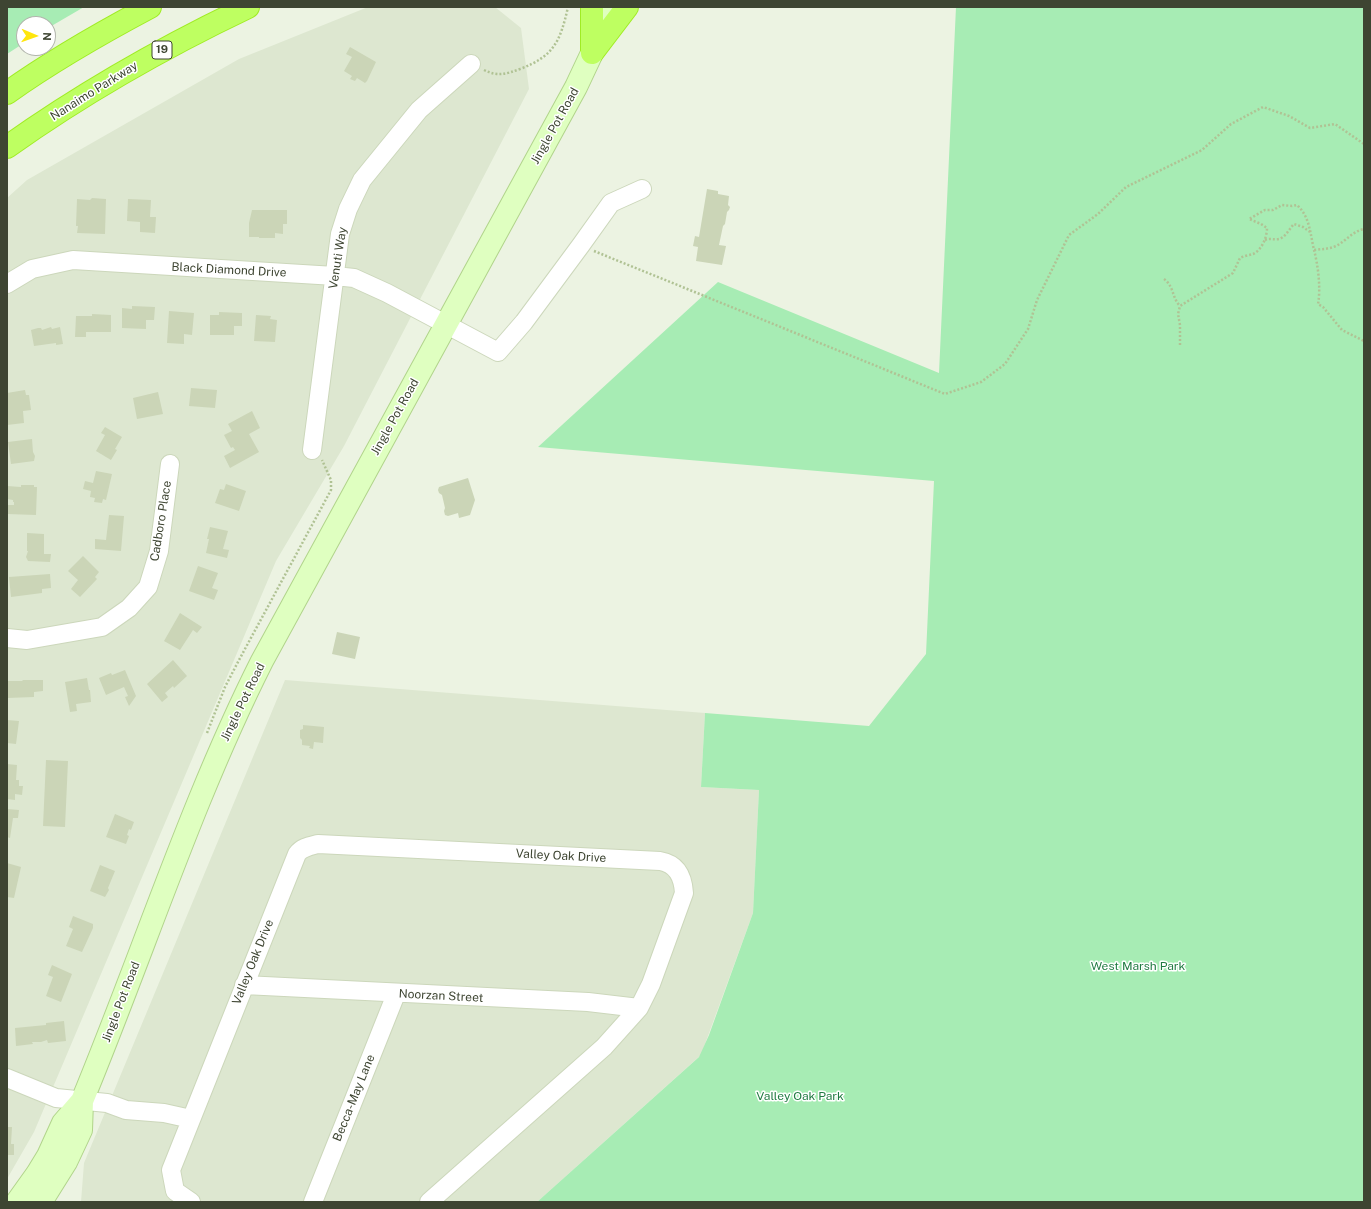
<!DOCTYPE html>
<style>
body{margin:0}
#map{position:relative;width:1371px;height:1209px;overflow:hidden;background:#ecf3e2;font-family:"Public Sans",sans-serif}
canvas{display:block}
.frame{position:absolute;inset:0;border:8px solid #3e4532;pointer-events:none}
.north{position:absolute;left:16px;top:16px;width:40px;height:40px;box-sizing:border-box;background:#fff;border:1px solid #b2b5ad;border-radius:50%;rotate:92deg;font-size:11px;font-weight:700;line-height:16px;text-align:center;color:#3e4532}
.north::after{content:'';display:block;margin:auto;width:14px;height:18px;background:#ffe60d;clip-path:polygon(50% 0,100% 100%,50% 72%,0 100%)}
</style>
<div id="map">
<canvas width="1371" height="1209"></canvas>
<div class="frame"></div>
<div class="north">N</div>
</div>
<script>
const c = document.querySelector('canvas').getContext('2d');
c.lineJoin = 'round';
function fill(path, color) {
  c.fillStyle = color;
  c.fill(path, 'evenodd');
}
function stroke(path, color, width, dash) {
  c.strokeStyle = color;
  c.lineWidth = width;
  c.lineCap = dash ? 'butt' : 'round';
  c.setLineDash(dash || []);
  c.stroke(path);
}
function write(font, color, halo, rows, align = 'center') {
  c.font = font + ' "Public Sans",sans-serif';
  c.lineWidth = 3;
  c.setLineDash([]);
  c.textBaseline = 'middle';
  c.strokeStyle = halo;
  c.fillStyle = color;
  for (const [text, x, y, turn = 0] of rows) {
    c.save();
    c.translate(x, y);
    c.rotate((+turn || 0) * Math.PI / 180);
    c.textAlign = isNaN(turn) ? turn : align;
    if (halo) c.strokeText(text, 0, 0);
    c.fillText(text, 0, 0);
    c.restore();
  }
}
fill(new Path2D(`
 M368,7H495L521,28L529,89L344,446L276,561L34,1132L7,1179V198L27,180L239,59Z
 M285,680L705,713L701,787L759,790L753,913L701,1055L537,1202H81L84,1163Z`), '#dde7d0');
fill(new Path2D(`
 M7,7H84L48,28V24H24V43L7,54Z
 M956,7H1364V1202H537L699,1057L709,1035L753,913L759,790L701,787L705,713L869,726L926,654L934,481L538,447L718,282L939,373Z`), '#a7ecb4');
fill(new Path2D(`
 M350,47L376,62L367,81L365,83L357,78L355,81L350,79L352,76L344,71L352,57L346,54Z
 M707,189L718,191V194L729,196L728,205L730,207L729,210L727,212L725,224L723,226L719,245L726,246L722,265L696,261L698,247L693,246L695,236L699,237Z
 M92,198L106,199L105,234L77,233L78,226H76L77,199L90,200Z
 M128,199L151,200L150,217H156L155,233L140,232V222L127,221Z
 M252,210H287V224H283V234L275,233V238H259V237H249V223Z
 M132,306L155,307L154,320H146V329L122,328V308L132,309Z
 M169,311L194,313L192,335L184,334V344L167,343Z
 M219,312L242,313V326H234V335H210V315H219Z
 M92,314L111,315V332H86V337H75L76,316H92Z
 M256,315L271,316L270,319L277,320L275,342L254,341Z
 M51,327L52,329L60,327L63,344L56,345V343L34,346L31,330L38,328H41L42,330Z
 M191,388L217,390L215,408L189,406Z
 M25,390L26,395H29L31,410L23,411L24,423L7,425V393Z
 M158,392L163,414L137,419L133,398Z
 M252,411L260,428L249,434L259,452L230,468L224,456L235,450L233,447L231,448L224,435L232,431L228,424Z
 M105,427L122,437L115,449L117,450L111,460L96,451L105,435L101,433Z
 M32,439L33,452L35,456L34,461L11,464L8,442Z
 M96,471L112,474L106,500L103,499L102,503L94,502L95,498L90,497L91,491L83,489L85,481L93,483Z
 M468,478L475,500L470,515L459,518L458,513L448,516L445,515L444,511L445,508L442,495L439,493L438,490L439,487Z
 M226,484L246,491L239,511L215,503L220,489L224,490Z
 M21,485H34V487H37L36,515L7,514V505H14V502H13V500L7,499V486L21,487Z
 M109,515L124,516L121,551L95,549V539L106,540Z
 M210,527L228,531L223,549L229,550L227,558L206,553L209,539H207Z
 M27,533L44,534V554H51L50,562L28,561L26,557L28,551H27Z
 M83,556L99,572L95,577L97,579L80,597L71,589L78,580L68,571Z
 M198,566L218,573L212,588L218,590L214,600L189,591Z
 M50,574L51,588L42,589V593L11,597L9,577Z
 M180,613L202,627L197,633L193,630L180,650L164,641Z
 M337,632L360,637L355,659L332,654Z
 M173,660L187,676L174,688L173,686L165,693L168,697L162,702L147,684Z
 M125,670L136,696L129,706L125,697L128,696L124,687L106,695L99,678L111,673L112,675Z
 M87,678L89,690H90L91,702L76,704L77,711L70,712L65,682Z
 M23,680H43V691L34,692V697L7,698V681H22Z
 M7,720L19,721L16,744L7,743Z
 M303,725L324,727L323,743L314,742L313,749L309,748L310,746L302,745V740L300,738V730L303,729Z
 M46,760L68,761L65,827L43,826Z
 M7,764L17,765L16,780H19V786H23L22,795L15,794V800L7,799Z
 M7,809L19,810L18,818H13L10,838L7,837Z
 M115,814L134,822L131,830L129,829L127,835L129,836L126,844L106,837Z
 M7,863L21,867L14,898L7,897Z
 M100,865L115,871L108,888L109,890L105,897L90,891Z
 M73,916L93,924V928L82,952L66,946L73,929L69,927Z
 M52,965L72,974L61,1002L46,996L53,977L48,975Z
 M64,1021L66,1041L48,1043L47,1040L41,1042H32L33,1044L16,1046L15,1028L46,1025V1023Z
 M7,1127H12L11,1144H14V1155H7Z`), '#cbd5b7');
const street = new Path2D(`
 M7,284L32,269L73,260L335,276L354,278L387,293L498,352L524,322L581,245L611,203L642,189
 M312,450L340,234L348,209L362,180L419,110L471,64
 M7,638L27,640L102,627L129,608L148,587L159,551L170,464
 M244,985L588,1002L639,1008
 M7,1078L56,1098L107,1103L126,1110L164,1113L191,1119
 M191,1202L175,1191L171,1170L297,854C302,847 310,846 318,844L660,861C677,864 683,877 684,893L651,984L639,1008L604,1047L429,1202
 M313,1202L396,994`);
const secondary = new Path2D(`
 M17,1202L37,1174L48,1156L63,1123L82,1101C143,954 191,802 262,661L576,87L592,53L607,7
 M41,1202L66,1162L81,1130L82,1101`);
const highway = new Path2D(`
 M592,7V53
 M592,53L627,7
 M7,93C52,61 101,33 150,7
 M7,147C83,93 164,47 248,7`);
stroke(street, '#ccd7bb', 20);
stroke(secondary, '#b1d48b', 24);
stroke(highway, '#a0eb24', 24);
stroke(new Path2D(`
 M484,70C498,77 506,74 520,69C554,56 560,42 568,7
 M1265,240C1270,238 1274,240 1279,239C1286,237 1289,229 1294,224L1303,227L1310,232
 M1314,250C1318,265 1321,288 1318,304L1323,307L1342,330L1364,341
 M594,251L945,394L981,382L1005,364L1028,329L1037,300L1069,235L1098,214L1126,187L1202,150L1231,124L1263,107L1289,116L1310,128L1335,124L1364,144
 M1164,279C1174,286 1172,298 1180,306
 M1180,345V325L1178,314L1180,306L1233,273L1240,258C1244,256 1249,255 1253,254C1262,250 1267,237 1267,228L1261,224L1249,219L1265,210H1273L1282,205L1292,206L1297,205C1310,217 1310,233 1314,250C1322,249 1329,249 1336,246C1346,241 1353,231 1364,229
 M207,733L225,687L239,660L331,490V480L322,460`), '#b0c294', 2.5, [2, 2]);
stroke(street, '#fff', 18);
stroke(secondary, '#dfffc0', 22);
stroke(highway, '#beff61', 22);
for (const [x, y, w] of [
 [162,50,20]
]) {
  const box = new Path2D();
  box.roundRect(x - w / 2, y - 9, w, 18, 3);
  c.fillStyle = '#fff';
  c.fill(box);
  stroke(box, '#3e4532', 1);
}
write('bold 11px', '#3e4532', null, [
 ["19",162,50]
]);
write('12px', '#3e4532', '#fff', [
 ["Nanaimo Parkway",94,91,-32],
 ["Jingle Pot Road",555,126,-61],
 ["Venuti Way",338,258,-81],
 ["Black Diamond Drive",229,270,3],
 ["Jingle Pot Road",395,417,-61],
 ["Cadboro Place",161,521,-81],
 ["Jingle Pot Road",243,702,-64],
 ["Valley Oak Drive",561,856,3],
 ["Valley Oak Drive",253,962,-68],
 ["Noorzan Street",441,996,3],
 ["Jingle Pot Road",121,1002,-69],
 ["Becca-May Lane",354,1098,-68]
]);
write('12px', '#217b42', '#fff', [
 ["West Marsh Park",1138,966],
 ["Valley Oak Park",800,1096]
]);
</script>
